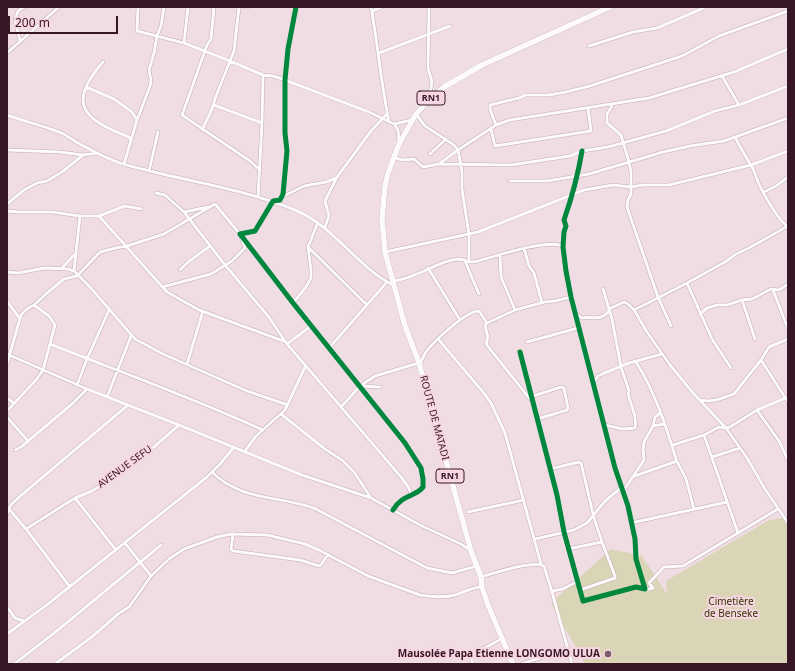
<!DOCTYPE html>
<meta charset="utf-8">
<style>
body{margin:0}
#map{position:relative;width:795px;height:671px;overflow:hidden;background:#f0dde4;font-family:"Noto Sans",sans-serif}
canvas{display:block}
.frame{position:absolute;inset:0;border:8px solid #371725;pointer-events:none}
.scale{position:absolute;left:8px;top:16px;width:110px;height:18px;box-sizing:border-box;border:2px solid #371725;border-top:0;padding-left:5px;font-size:12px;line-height:14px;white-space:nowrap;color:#371725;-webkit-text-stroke:3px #f8d5e2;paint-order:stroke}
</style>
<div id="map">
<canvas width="795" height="671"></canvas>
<div class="frame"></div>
<div class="scale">200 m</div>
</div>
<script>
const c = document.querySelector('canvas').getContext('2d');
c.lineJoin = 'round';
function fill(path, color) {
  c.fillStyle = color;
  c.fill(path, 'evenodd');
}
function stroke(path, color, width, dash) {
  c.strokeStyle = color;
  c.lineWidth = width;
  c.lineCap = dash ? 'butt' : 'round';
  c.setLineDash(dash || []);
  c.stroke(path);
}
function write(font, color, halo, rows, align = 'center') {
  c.font = font + ' "Noto Sans",sans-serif';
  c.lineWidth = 4;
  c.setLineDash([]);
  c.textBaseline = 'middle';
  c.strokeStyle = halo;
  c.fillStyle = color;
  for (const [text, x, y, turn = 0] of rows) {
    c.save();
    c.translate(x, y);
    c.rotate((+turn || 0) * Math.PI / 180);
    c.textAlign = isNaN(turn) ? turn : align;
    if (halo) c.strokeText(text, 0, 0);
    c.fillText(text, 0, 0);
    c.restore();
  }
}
fill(new Path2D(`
 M782,518L788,526V664H585L551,603L611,549L642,556L667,594L666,581L769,520Z`), '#d9d5b6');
const street = new Path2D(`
 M138,7L137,31L184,43L230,61L216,96L212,109L202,130
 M214,7L211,39L207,45L182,115L250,161L260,170
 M239,7L234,51L230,61L263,75L273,76L285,80L369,112L394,124L398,130L399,142
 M239,7H248
 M296,7L288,49L285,80V133L287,151L283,194L280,200L273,201L255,231L240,234L293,303L405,443L421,468L423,479V487C416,497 402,494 393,510
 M371,7C378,45 381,84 389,122
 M372,11L382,7
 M20,41L15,20L18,11L24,7
 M184,43L188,7
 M589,46L633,32L657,28L706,7
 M7,53L59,7
 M379,53L450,26
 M103,62C65,105 85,120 129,137L131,142
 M722,76L739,105
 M86,87L114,99L132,112L137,120
 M429,100L432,82L428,68L429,7
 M613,104L607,114V123L621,135L629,162L631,172V194L628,200L627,207L658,297L671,326
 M214,105L262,123
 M416,114L425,126L454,145L458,150L462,172V189L469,235V262
 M7,115C23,121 41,125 56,131C64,133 71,139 78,143C95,152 111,161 130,166C185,181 242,188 295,210C334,226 356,266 393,285
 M394,124L412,120
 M496,125L490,109V105L519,98L526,95H549L566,92L590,86L682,56L719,36L788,11
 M491,129L495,146L591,131L588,108
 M735,137C740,147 745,156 751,165C754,170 756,176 758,182C763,193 778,220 787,226
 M7,150L60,152L83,155L97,153
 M430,154L446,139
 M393,157L402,160L414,159L423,167L439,164L511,165L570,156L582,151L608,147L666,131L715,111L739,105L788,86
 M124,164L137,120L150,86L151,80L149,70L154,53L157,36L161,26L164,7
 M439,164L458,150L496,125L510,120L649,98L734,72L788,49
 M149,171L158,132
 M510,181H547L589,174L663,152L690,146L724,141L788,118
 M764,192L776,186L788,177
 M156,193L165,195L184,212L225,265L268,316L287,344L401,477L409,488L411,494
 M258,197L262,123L263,75
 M282,197L304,186L326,182L336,178
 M7,204L24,190L37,183L47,181L62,172L83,155
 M7,211L18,212H52L80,216H99L167,292L199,310L286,342
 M184,212L208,207
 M80,216L74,271L89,286L135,339L163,354L247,391L288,405
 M99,216L125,206L141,209
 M325,227L329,216L325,201L337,177L371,131L387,114
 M308,247L367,305
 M524,248L529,266L534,273L542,303
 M385,252L478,232L584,190L613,185L631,187L643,185H669L751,165L788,151
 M500,255L501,277L515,310
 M465,261L479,294
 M62,268L76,253
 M428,268L460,320
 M180,270L188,262L210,246
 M7,272L18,273L45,268L68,269L74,271
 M394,281C413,278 430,267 448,261C452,260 457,259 460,259C468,260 466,264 478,261C493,257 552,237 563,247
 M687,283L712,339L731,368
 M603,289L612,319L621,367L629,391L628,394L635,416C634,420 637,424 635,428L623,429L605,425
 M773,290L788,329
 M742,300L755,339
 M7,301L20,319
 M293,303L306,287L311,278V270L308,247L318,222
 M609,309L624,302L628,304L634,310L647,332L670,365L694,394L726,428L747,458L765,489L788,523
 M634,310L687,283L725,262L736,254L749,248L788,226
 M575,313L582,318C593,316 600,322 609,311
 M700,314L707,308L717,305H727L742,300L752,299L771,289L779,290L788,284
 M487,323L485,326L488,337L486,344L530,399
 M439,340L483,392L491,403L505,433L541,564
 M527,342L578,328
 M50,344C121,372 193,398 263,430
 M287,344L311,326
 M330,347L387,282
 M520,352L557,495L564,532L583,601L636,587L645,589L636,559L635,539L628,506L615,468L571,297L566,271L563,247L564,232L566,226L564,220C572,197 578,175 582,151
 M7,354L87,389L179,425L302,475L371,498L420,525L461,544L471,551
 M761,360L788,402
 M636,362C655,392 666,426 676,459C679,466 683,472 686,479C689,489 691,499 694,509
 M7,364L21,315L27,309L34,305L46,294L64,279L77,276L100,252L120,247L127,246L164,234L215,204L240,234L245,248L232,261L211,274L162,287
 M187,364L203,311
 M594,382L598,376L602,374L629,363L662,354
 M77,385L87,359L109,310
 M360,386L380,387
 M107,397L131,336
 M530,397L561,387L564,388L568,408L567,410L537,419
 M7,398L14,403
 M701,400L708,401L716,400L734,394L761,360L769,347L788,339
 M341,407L360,386L375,376L419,363C423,360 423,356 426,352C433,342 467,310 479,311L487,323L515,310L545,302L555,301L571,297
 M757,410L779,441L788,460
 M7,411L36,380L43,370L55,325L49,316L34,305
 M281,414L325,449L342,460L354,472L371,498
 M7,417L28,441
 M653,426L664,424
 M704,435L738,533
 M673,445L704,435L719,427L726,428L730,427L757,410L788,397
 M15,450L21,447L72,404L87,389
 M245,451L256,436L285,410L306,365
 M712,457L740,448
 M550,469L579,462L581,463L594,518L602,542L615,576V578L580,590
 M212,472C242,502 280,495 316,509L427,568L452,573L477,566
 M632,477L677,461
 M624,490L644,460L643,449L644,442L653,426L655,417L660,413
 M75,498L116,550
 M9,509L26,529L70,587
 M468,512L524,500
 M7,514L10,506L18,498L128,405
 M631,523L727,502
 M26,529L75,498L92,491L106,482L154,447L179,425
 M233,534L231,549L233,551L300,560L319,566L321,565L328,554
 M535,539L574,530L587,523L605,501L622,487
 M125,543L151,576
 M568,549L602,542
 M481,577C494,573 533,560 544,566L552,592L572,664
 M645,589H650L653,588L649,583L664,567L683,566L778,509
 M552,591L563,589L578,581
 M7,607L15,618L24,621
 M7,634L48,604L207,477L221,463L234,447
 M14,664L58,630L161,545
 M55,664L93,636L118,614L129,607L151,576L169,559L184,549L217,537L231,534L267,535L305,544L319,550L368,576L420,595C432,597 444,598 455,595C465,592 472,587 482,587
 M473,664L471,658L472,655L501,639
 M522,664L568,648`);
const highway = new Path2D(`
 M513,664L488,605L482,587L481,577L471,551L419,363L405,326L385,252L382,219L385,186L388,173L399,144L416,114L429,100L444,87L482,65L610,7`);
stroke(street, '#c2aab4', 4);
stroke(highway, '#c2aab4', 6);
stroke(street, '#fdfafb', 3);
stroke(highway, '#fdfafb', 5.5);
stroke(new Path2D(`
 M296,7L288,49L285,80V133L287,151L283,194L280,200L273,201L255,231L240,234L293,303L405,443L421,468L423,479V487C416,497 402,494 393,510
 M520,352L557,495L564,532L583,601L636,587L645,589L636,559L635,539L628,506L615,468L571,297L566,271L563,247L564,232L566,226L564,220C572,197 578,175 582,151`), '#00873e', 5);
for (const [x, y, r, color] of [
 [608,654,4,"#785c68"]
]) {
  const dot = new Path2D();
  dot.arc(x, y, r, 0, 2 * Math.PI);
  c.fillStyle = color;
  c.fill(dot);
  stroke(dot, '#f8d5e2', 1.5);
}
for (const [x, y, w] of [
 [431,98,28],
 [450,476,28]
]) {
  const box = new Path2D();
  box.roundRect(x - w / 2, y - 7, w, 14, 3);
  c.fillStyle = '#f8d5e2';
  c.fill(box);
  stroke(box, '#371725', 1);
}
write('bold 9px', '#371725', null, [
 ["RN1",431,98],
 ["RN1",450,476]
]);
write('10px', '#371725', '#f8d5e2', [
 ["ROUTE DE MATADI",434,418,75],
 ["AVENUE SEFU",125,467,-36]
]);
write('10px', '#333700', '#f8d5e2', [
 ["Cimetière",731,602],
 ["de Benseke",731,614]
]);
write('bold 10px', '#371725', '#f8d5e2', [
 ["Mausolée Papa Etienne LONGOMO ULUA",600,654]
], 'right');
</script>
